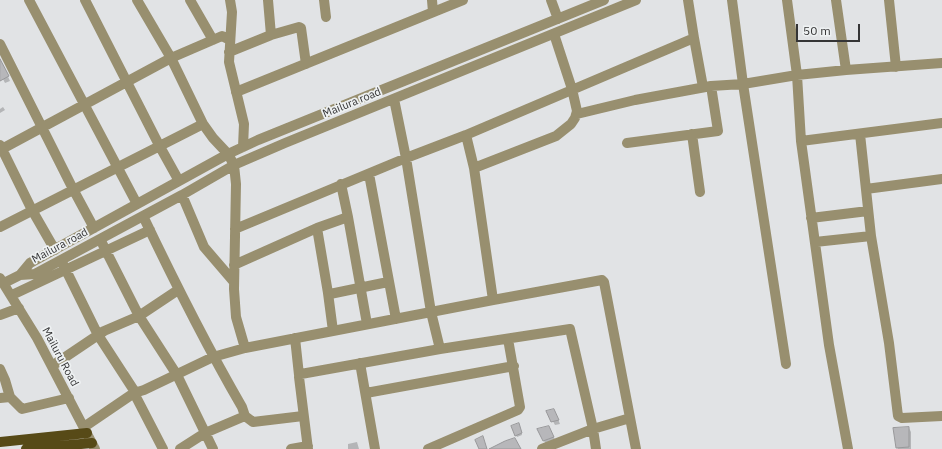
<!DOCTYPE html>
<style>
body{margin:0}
#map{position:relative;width:942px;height:449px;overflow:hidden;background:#e1e3e5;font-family:"IBM Plex Sans",sans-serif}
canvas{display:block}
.scale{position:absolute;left:796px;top:24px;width:64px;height:18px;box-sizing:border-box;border:2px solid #353536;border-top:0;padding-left:5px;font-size:12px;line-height:14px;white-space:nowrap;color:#353536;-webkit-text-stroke:3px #eef1f2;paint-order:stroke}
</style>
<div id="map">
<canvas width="942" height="449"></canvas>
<div class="scale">50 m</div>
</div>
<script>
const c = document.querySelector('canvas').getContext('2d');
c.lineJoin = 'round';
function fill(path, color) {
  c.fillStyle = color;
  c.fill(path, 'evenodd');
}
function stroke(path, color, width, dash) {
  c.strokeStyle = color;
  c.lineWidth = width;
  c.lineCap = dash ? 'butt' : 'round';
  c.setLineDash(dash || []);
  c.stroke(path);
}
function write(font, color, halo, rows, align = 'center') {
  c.font = font + ' "IBM Plex Sans",sans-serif';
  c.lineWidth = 3.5;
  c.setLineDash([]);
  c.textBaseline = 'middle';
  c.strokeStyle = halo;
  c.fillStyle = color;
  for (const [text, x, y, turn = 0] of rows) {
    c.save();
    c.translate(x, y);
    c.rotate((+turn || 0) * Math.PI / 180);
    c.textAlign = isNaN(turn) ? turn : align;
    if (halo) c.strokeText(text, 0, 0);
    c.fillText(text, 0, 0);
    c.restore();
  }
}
fill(new Path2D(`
 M4,68L10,81L5,83L0,73V70Z
 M3,107L5,110L0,113V109Z
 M548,412L556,414L560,424L555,425Z
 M519,425L522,435L517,437L516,435Z
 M548,427L556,441L546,445L539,430Z
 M909,428L911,432V449H898L897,447Z
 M357,442L359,449H348V444Z`), '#0003');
const building = new Path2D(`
 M0,59L9,76L0,81Z
 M554,409L559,420L551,422L546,411Z
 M519,423L522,433L515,436L511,426Z
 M549,426L554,437L543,441L537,429Z
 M909,427V447L896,448L893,428Z
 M483,436L487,449H479L475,440Z
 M515,438L521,449H489L505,441Z`);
fill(building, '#b7b7ba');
stroke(building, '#98989a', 1);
stroke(new Path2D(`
 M29,0L137,204
 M85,0L159,145L179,181
 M190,0L213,40
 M230,0L232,12L229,62L244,124L243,147
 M268,0L271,35
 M324,0L326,17
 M432,0L433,12
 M551,0L558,19
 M732,0L743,84L786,364
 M787,0L797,75L801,141L829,345L848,449
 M836,0L846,70
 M889,0L896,67
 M694,38L703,87
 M0,44L73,189L94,228
 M229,52L271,35L299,27L301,28L306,64
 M236,92L463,0
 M394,99L406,158L431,312L440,349L570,329L593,429L596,449
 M577,114L635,100L711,86L743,84L797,75L846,70L942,63
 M692,134L700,192
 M860,134L871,236L889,343L898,416L902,418L942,416
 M466,135L474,168L493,300
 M801,141L942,123
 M627,143L718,131L711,86
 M0,145L32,210L55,250
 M0,150L171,58L222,36L230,40
 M474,168L556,136L571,124L575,118L577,111L572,89L554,34
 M369,174L396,319
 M866,189L942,179
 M182,195L204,247L234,282
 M143,216C174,281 206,345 242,407L245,416L205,433L180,449
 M348,217L367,324
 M811,218L868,211
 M0,227L203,124
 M317,228L328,293L330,294L388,282
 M235,229L406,158L466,135L694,38L688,0
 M100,239L139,316L177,375L213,449
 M815,242L871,236
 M61,260L98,335L135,392L134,393L163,449
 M234,265L317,228L348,217L341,184
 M20,275L30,263L228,154L258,140L604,0
 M0,278L37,338L95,449
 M4,283L20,275L35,274L182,195L234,165L285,143L636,0
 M328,293L333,331
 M12,295L150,230
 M0,315L19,308
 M295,338L299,375
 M245,348L493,300L602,280L604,282L636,449
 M360,363L375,449
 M52,366L104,331L139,316L178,290
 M0,369L5,380L10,397
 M366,393L514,366
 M0,398L10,397L22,409L69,398
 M245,416L253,422L303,416
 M84,427L134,393L144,390L213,357L245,348L236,317L234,289L236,184L234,165L228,154L213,138L203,124L171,58L137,0
 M291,449L308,446
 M308,449L299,377L301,374L440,349
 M428,449L518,410L520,407L508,339
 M542,449L593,429L630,418`), '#988f6f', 10);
stroke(new Path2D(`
 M0,442L87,433
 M26,449L92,443`), '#574a17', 10);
write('11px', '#353536', '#eef1f2', [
 ["Mailura road",352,103,-22],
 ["Mailura road",60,246,-28],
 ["Mailuru Road",60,357,62]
]);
</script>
